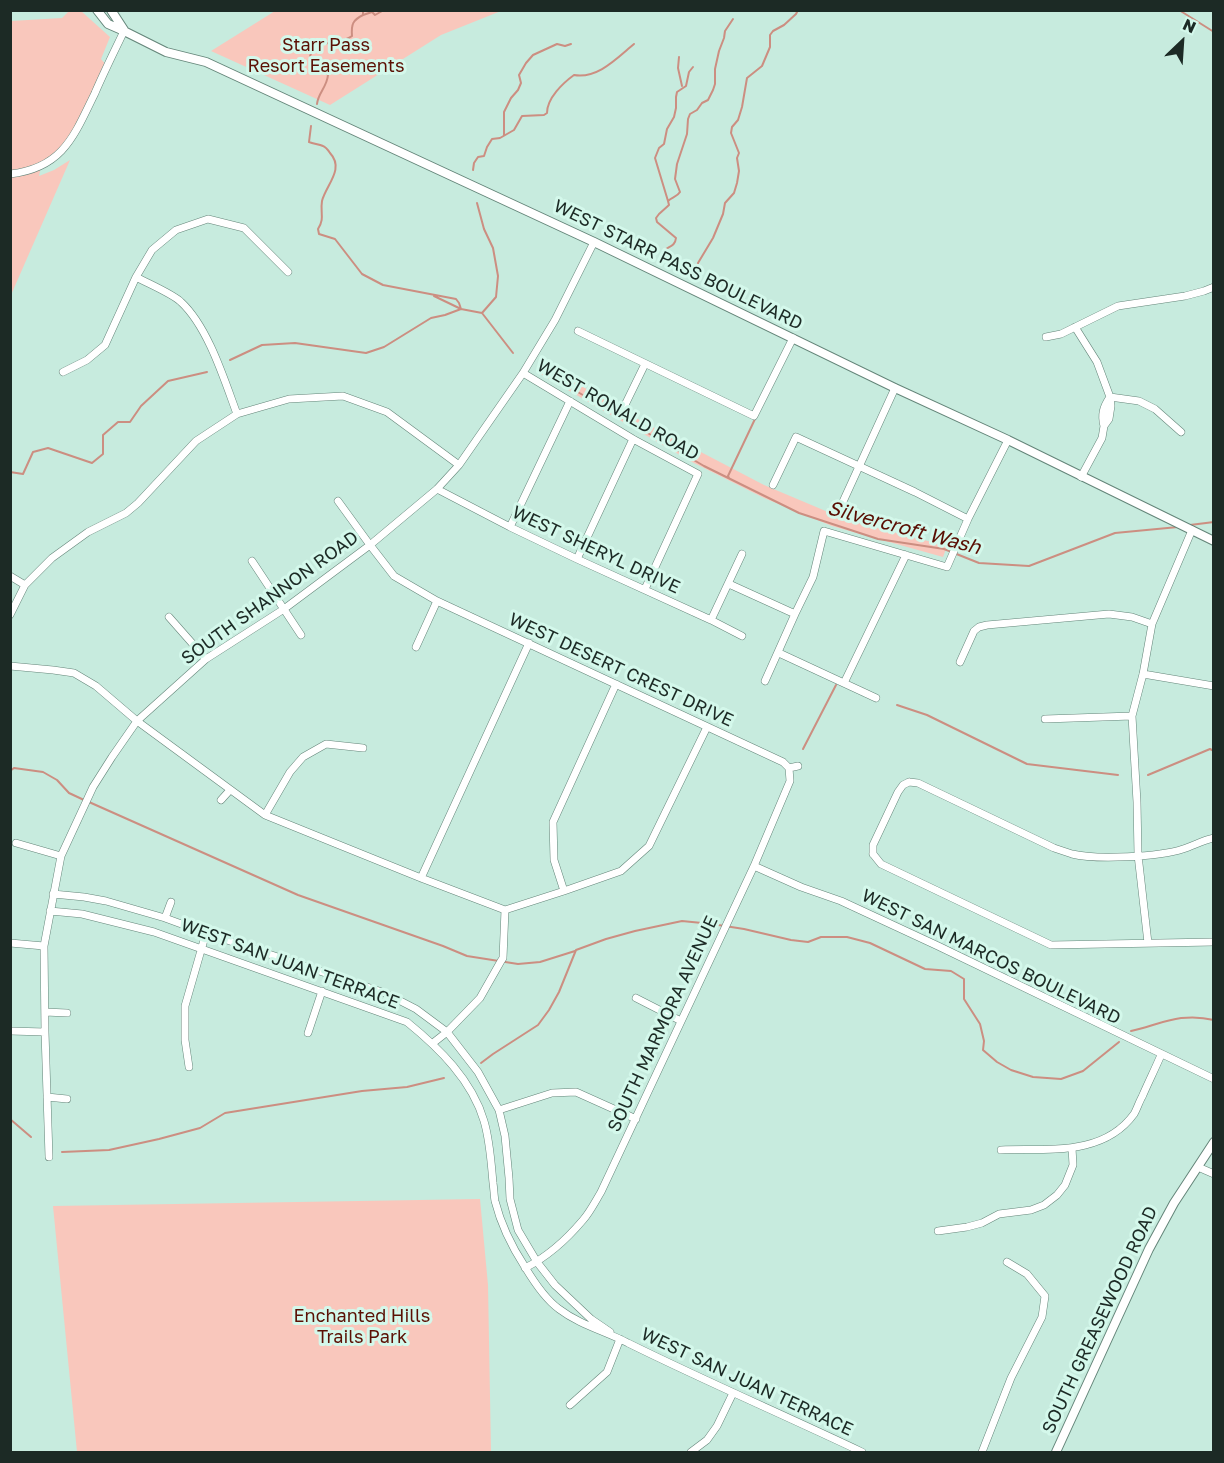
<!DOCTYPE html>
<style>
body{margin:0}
#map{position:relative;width:1224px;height:1463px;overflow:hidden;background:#c7ebde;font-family:"Golos Text",sans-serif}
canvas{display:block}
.frame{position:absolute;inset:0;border:12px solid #1c2a25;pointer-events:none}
.north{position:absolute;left:1152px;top:12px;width:60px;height:60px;-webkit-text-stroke:4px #d4f8eb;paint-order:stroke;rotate:25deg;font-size:16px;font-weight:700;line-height:24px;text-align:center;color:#1c2a25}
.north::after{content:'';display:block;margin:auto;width:21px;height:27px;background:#1c2a25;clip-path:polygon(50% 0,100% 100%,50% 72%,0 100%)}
</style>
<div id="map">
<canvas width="1224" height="1463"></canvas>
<div class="frame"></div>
<div class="north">N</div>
</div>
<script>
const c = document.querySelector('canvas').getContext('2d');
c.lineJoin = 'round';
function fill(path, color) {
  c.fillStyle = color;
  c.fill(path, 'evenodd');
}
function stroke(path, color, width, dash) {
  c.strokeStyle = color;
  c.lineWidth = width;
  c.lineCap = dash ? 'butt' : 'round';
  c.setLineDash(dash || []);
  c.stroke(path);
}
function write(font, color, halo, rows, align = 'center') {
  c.font = font + ' "Golos Text",sans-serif';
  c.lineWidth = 6;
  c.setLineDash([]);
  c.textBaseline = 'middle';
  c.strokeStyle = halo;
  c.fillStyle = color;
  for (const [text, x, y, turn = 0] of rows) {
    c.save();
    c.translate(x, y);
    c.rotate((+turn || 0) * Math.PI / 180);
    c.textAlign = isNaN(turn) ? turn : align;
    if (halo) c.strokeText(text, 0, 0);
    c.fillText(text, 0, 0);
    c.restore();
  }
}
fill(new Path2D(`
 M69,11H81L110,37L101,59L107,66L76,133L41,166L39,176L54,170L70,160L11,295V21L62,18Z
 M275,11V10L501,11L441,35L330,105L211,51Z
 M542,362L628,414L764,485L847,520L947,546L943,557L832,526L764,498L692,462L537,372Z
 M480,1199L488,1285L491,1452H77L53,1206Z`), '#f9c7bc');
stroke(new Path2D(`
 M1179,10L1214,32
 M363,15L372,12L375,15L384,10
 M679,57L678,68L682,86
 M317,104C318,93 327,87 328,75C322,68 315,64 310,56C316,38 339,46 352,36C351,24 353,20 363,15V10
 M311,126L309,142C314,144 319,144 323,146C326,147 328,150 330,153C345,169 326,185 322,201C320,213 325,218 318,229L319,234L335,239L362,274L383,285L456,299L459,303L461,309
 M504,135V112L511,98L518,90L521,83L519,75L526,63L533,55L557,44L565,46L571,44
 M473,170L474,163L478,157L484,156L487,147L492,139L500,138L514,130L522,116L544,115L547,113C547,98 563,83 574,75C598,79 617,58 634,44
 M668,201L655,158L659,148L664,144L667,129L674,117L676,108V97L677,92L686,86L689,72L693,67
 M477,203L484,229L493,248L498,276L496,297L482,313
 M664,259L662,253C666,246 675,248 676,238L657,222L656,218L659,214L669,205L668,201C672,197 677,197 680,192L675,179L677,164L687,134L688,119L690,114L697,110L702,103L708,100L713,90L715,84V69L719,51L724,38L725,31L733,19
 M696,276L698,263L713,238L723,214L725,203L734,193L737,183L739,171L737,158L739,153L731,133L732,127L738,120L742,107L747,78L762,66L770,47V35L773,31L784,25L796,14L798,10
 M434,296L461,309
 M230,360L262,345L295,343L366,353L384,347L431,318L445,315L461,309L482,313L513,353
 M547,374L704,466L799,513L878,539L944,549L979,563L1029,566L1115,533L1178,527
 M10,472L23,474L33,452L48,448L92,463L103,454V435L118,422H130L141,406L168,381L207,372
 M729,478L728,476L755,419
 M1190,525L1214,522
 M897,705L927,715L1027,764L1118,775
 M803,749L836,685
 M10,771L14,768L43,772L57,780L69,793L84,800
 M1148,775L1210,749L1214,751
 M89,802L298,895L443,946L467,956L518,964L540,962L575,951
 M1131,1031C1161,1024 1181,1012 1214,1020
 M481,1063L493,1054L538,1025L549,1010L559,992L576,950L606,939L635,931L682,921L712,924L744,929L791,940L808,942L821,937H847L870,943L925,969L951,971L964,979V999L980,1024L984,1041L983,1050L997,1062L1011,1070L1033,1077L1061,1079L1083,1071L1119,1042
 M10,1119L31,1137
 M62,1152L109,1150L159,1139L200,1128L225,1113L362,1091L407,1087L444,1078`), '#cc8e81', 2);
const minor = new Path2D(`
 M10,174C63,168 74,136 95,93C104,72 114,52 124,31
 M136,277C147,283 173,294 181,302C208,327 224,379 237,414
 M1075,327L1097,362L1110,397L1139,401L1155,409L1181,432
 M578,331L754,416L793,338
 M1046,337L1061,334L1118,306L1185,296L1204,291L1214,287
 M63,372L87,360L105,345L136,277L152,250L176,230L208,219L244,228L288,272
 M523,373L633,439L698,474L645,589
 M624,407L645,364
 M1081,477L1102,438L1104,426L1109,419L1111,406L1110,397C1103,407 1101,415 1104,426
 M773,485L796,437L915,492L968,519
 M437,489L510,527L577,559L711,620L742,636
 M338,501L370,545L394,576L437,601L783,762L789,768
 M841,506L895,388
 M510,527L570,401
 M577,559L633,439
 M252,561L301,635
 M10,576L25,585
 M729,584L795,614
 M10,615L25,585L52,558L88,532L126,513L138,503L196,441L237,414L289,399L343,396L387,412L459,465
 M169,617L206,659
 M711,620L742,554
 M416,647L437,601
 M779,653L876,698
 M960,662L974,631L979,627L987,625L1109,614L1132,617L1152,624
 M10,666L53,670L74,673L96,686L137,721L265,815L421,878L505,910L564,891L621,871L649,846L707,727
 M1143,674L1214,686
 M765,681L795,614L813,577L824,531L947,567L968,519L1008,440
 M844,683L906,555
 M1045,719L1132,716
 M789,768L798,766
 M909,782L918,783L1054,848C1060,850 1066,852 1072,854C1096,860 1159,857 1183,849C1193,846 1203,840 1214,838
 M221,800L230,790
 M265,815L290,772L303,757L326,744L363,748
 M16,843L61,856
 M873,854L881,864L1051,945L1214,942
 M873,854V845L898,792L903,785L909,782
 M754,866L801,887L841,901L938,946L1214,1079
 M421,878L529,643
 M564,891L554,860L553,822L616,684
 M53,894L84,897L106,901L165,918L206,933L385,993L416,1009L447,1032L478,1072L499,1110L505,1136L509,1178L510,1199L518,1230L537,1262L555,1285L591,1319L610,1332
 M50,911L82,914L154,932L407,1022C439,1048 472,1080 484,1121C490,1141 491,1162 493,1183C494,1189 494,1196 495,1201C501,1225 512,1247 525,1267C534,1282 545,1299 559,1309C580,1325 605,1331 628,1343C705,1381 784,1415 862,1452
 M165,918L171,902
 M10,943L44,946
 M1148,943L1138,855L1137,802L1132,716L1143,674L1152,624L1192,530
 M636,998L681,1021
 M45,1012L67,1013
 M10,1031L45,1032
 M308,1033L322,991
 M433,1043L447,1032L480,998L501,961L503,958L505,910
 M189,1067L185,1040V1006L206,933
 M47,1097L67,1099
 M499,1110L552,1093L576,1092L636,1119
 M1001,1150C1046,1148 1103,1157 1134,1114C1137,1109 1139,1102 1142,1097C1148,1083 1155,1069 1161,1055
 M49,1157L45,1032L44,946L61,856L93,787L112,757L137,721L206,659L284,609L370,545L437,489L459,465L523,373L555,320L594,242
 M1198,1167L1214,1174
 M938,1231L967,1227L982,1223L999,1214L1031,1210L1044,1205L1057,1195L1065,1185L1073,1165L1072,1148
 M525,1268C547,1257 567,1239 583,1220C590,1212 595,1202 601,1192L754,866L790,781L789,768
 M570,1405L607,1372L620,1339
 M691,1452L707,1440L717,1426L733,1393
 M982,1452L1011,1378L1042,1317L1045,1296L1027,1274L1007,1262`);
const tertiary = new Path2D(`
 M97,10L108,24L124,31L166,52L206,62L594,242L895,388L1008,440L1214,541
 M111,10L124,30
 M1056,1452L1149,1249L1174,1203L1214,1142`);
stroke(minor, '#648579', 8);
stroke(tertiary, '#648579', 10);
stroke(minor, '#fff', 7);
stroke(tertiary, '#fff', 8);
write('18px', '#5b1004', '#d4f8eb', [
 ["Starr Pass",326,45],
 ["Resort Easements",326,66],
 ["Enchanted Hills",362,1316],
 ["Trails Park",362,1337]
]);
write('18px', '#1c2a25', '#d4f8eb', [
 ["WEST STARR PASS BOULEVARD",678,265,26],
 ["WEST RONALD ROAD",618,410,30],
 ["WEST SHERYL DRIVE",596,550,25],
 ["SOUTH SHANNON ROAD",270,598,-36],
 ["WEST DESERT CREST DRIVE",621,670,25],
 ["WEST SAN MARCOS BOULEVARD",991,957,26],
 ["WEST SAN JUAN TERRACE",290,964,20],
 ["SOUTH MARMORA AVENUE",663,1024,-65],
 ["SOUTH GREASEWOOD ROAD",1100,1320,-65],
 ["WEST SAN JUAN TERRACE",747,1382,25]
]);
write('italic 20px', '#590e03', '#d4f8eb', [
 ["Silvercroft Wash",904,528,15]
]);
</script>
